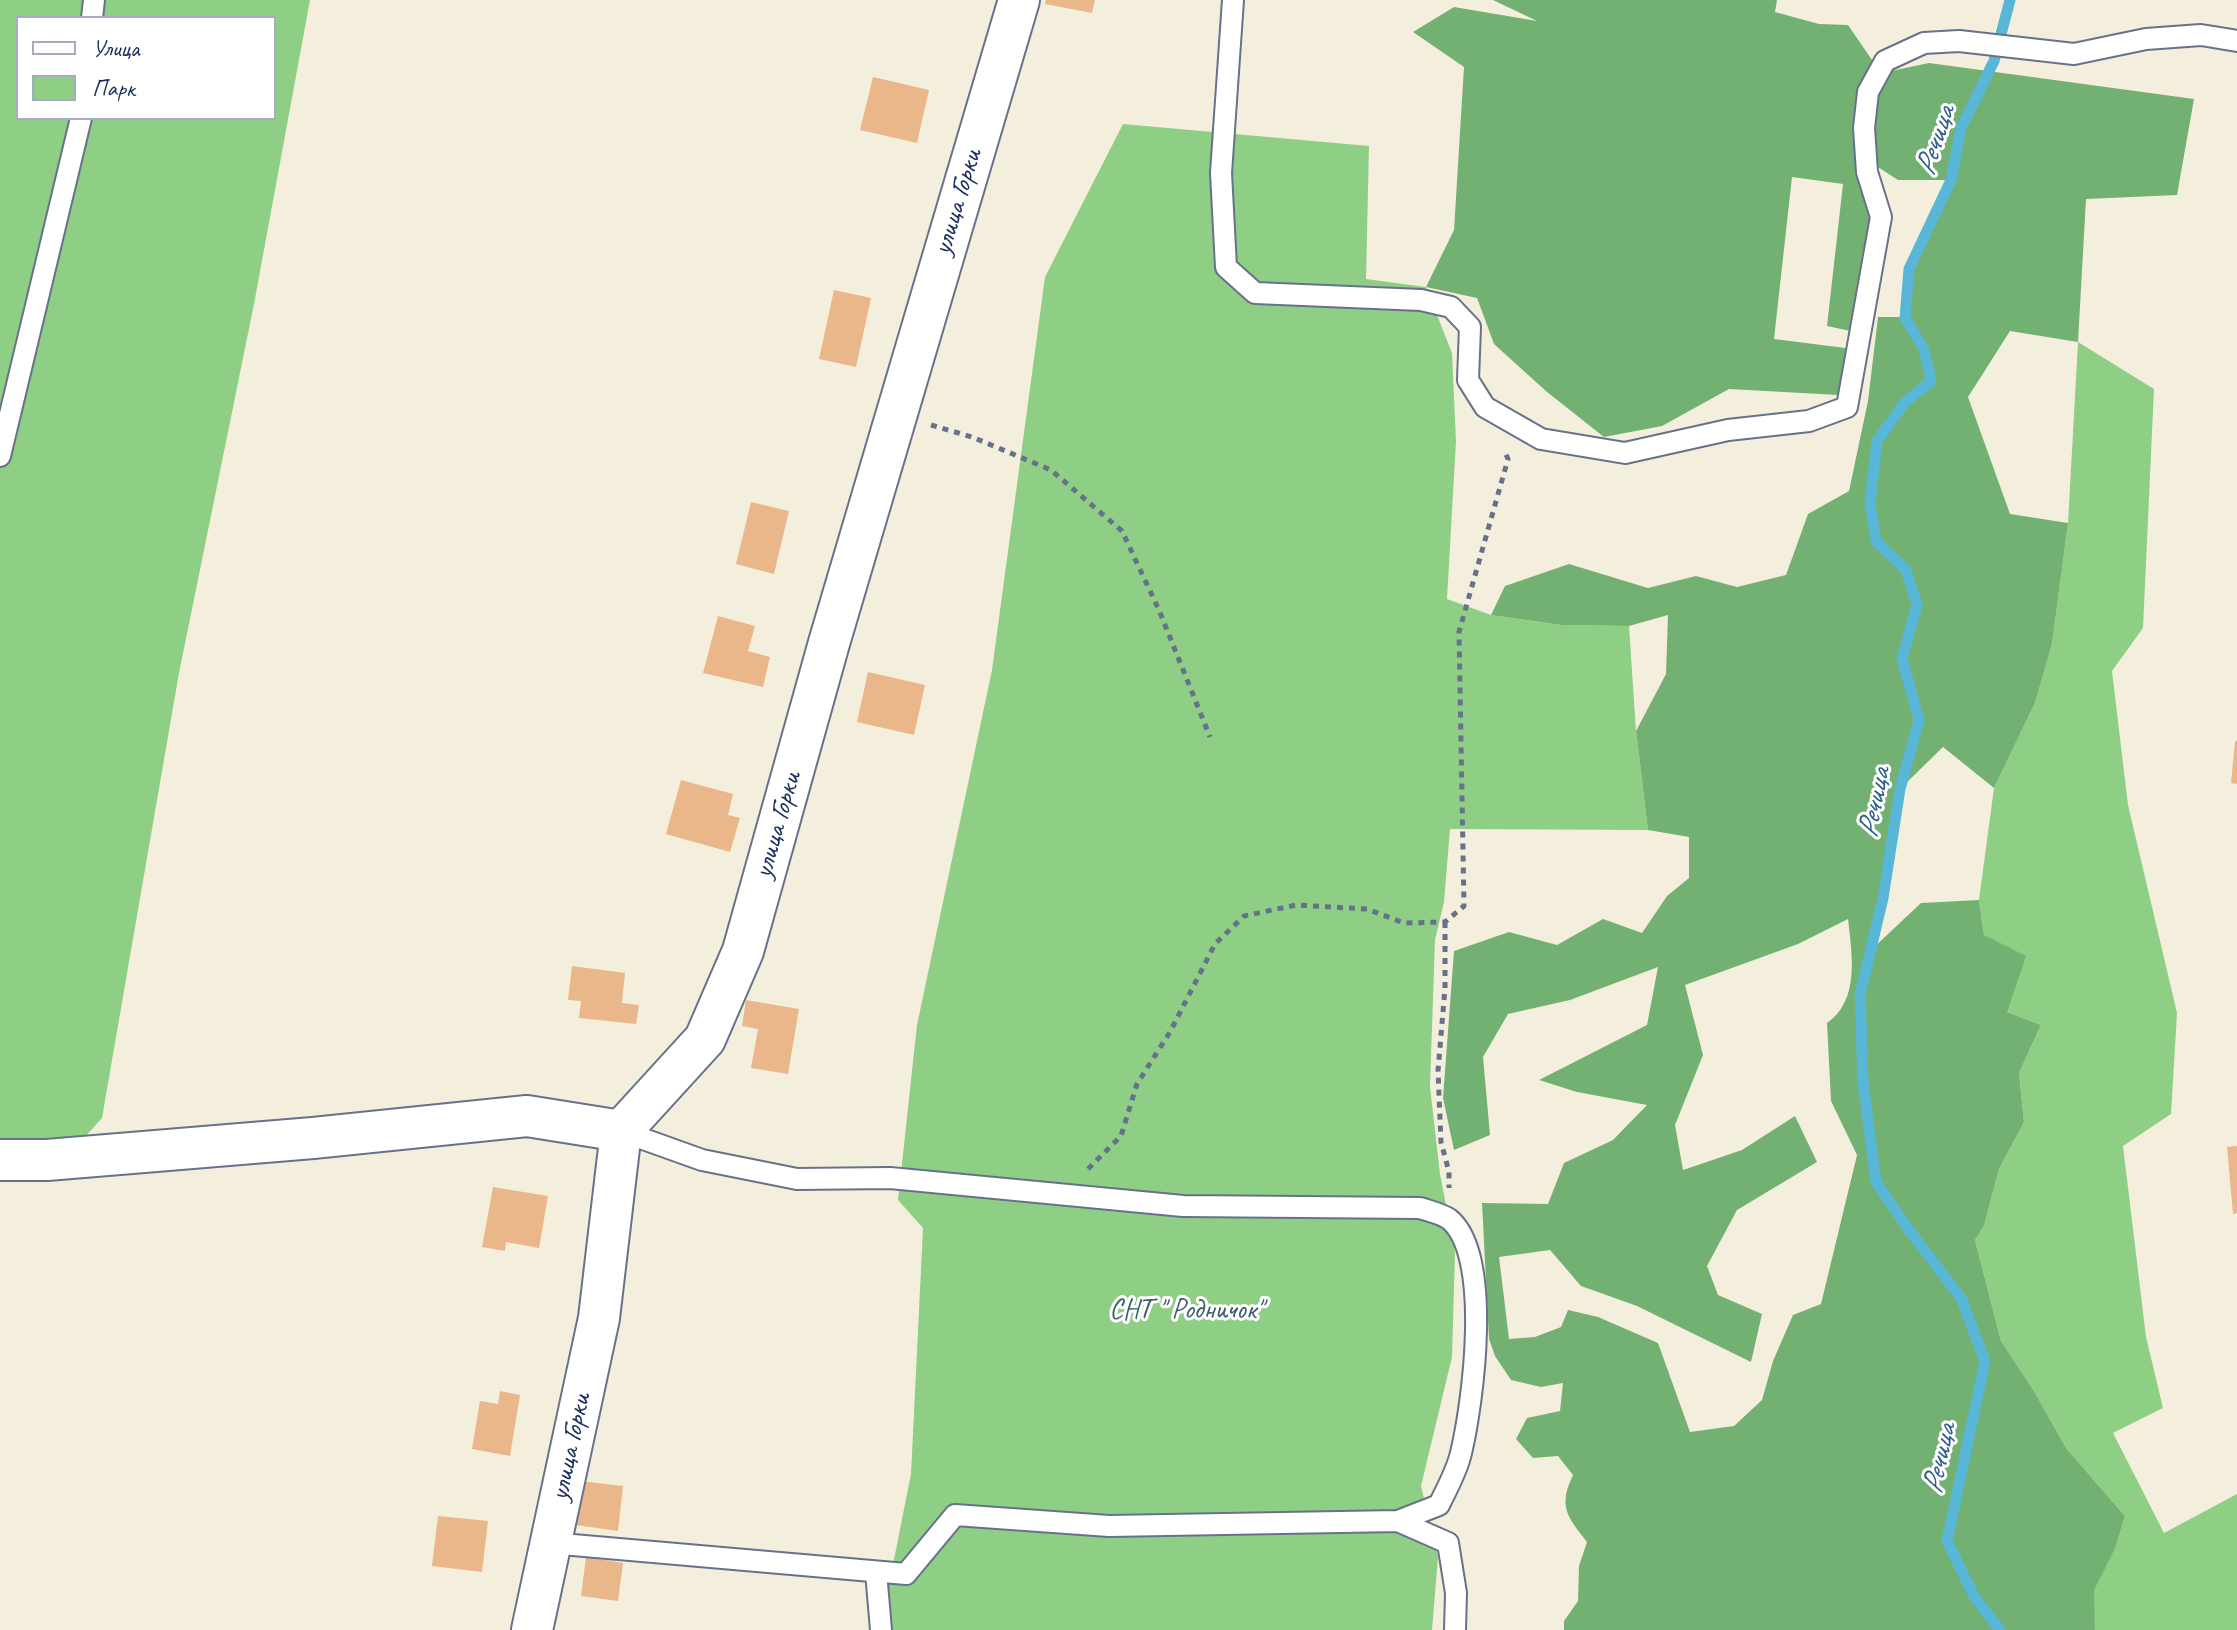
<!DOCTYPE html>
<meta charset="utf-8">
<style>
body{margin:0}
#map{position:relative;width:2237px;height:1630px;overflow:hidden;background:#f4efdd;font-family:Caveat,sans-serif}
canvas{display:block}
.legend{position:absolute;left:16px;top:16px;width:260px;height:104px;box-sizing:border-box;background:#fff;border:2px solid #a4acbf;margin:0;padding:10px 14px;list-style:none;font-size:24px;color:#1b2f5e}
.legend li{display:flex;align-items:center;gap:16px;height:40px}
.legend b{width:40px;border:2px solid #a4acbf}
</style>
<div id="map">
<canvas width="2237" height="1630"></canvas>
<ul class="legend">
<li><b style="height:10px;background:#fff"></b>Улица</li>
<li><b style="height:22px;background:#8fce85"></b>Парк</li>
</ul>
</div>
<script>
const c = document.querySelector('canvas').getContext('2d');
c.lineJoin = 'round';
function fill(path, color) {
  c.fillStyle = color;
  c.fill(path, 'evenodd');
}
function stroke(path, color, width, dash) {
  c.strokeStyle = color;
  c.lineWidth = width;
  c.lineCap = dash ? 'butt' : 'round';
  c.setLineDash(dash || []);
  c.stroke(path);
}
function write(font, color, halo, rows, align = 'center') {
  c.font = font + ' Caveat,sans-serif';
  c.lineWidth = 6;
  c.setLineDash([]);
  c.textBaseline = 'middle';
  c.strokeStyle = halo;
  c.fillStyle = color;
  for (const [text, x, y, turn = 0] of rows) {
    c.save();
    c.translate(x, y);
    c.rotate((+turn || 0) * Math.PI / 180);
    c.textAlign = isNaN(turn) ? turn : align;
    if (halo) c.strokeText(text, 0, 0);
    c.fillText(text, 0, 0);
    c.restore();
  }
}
fill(new Path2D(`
 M0,0H310L254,304L179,673L102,1118L45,1181L0,1178ZM18,18H274V118H18Z
 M1123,124L1369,146L1366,279L1426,287L1452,353L1456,441L1447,599L1491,615L1561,625L1629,626L1636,731L1648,830L1450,829L1444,902L1435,940L1430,1087L1440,1174L1455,1252L1452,1357L1421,1486L1438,1557L1432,1630H880L911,1474L923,1228L898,1200L917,1025L992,670L1045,277Z
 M2078,342L2154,389L2143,628L2112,671L2128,805L2177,1013L2171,1114L2123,1146L2146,1337L2163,1408L2113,1433L2164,1533L2237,1494V1630H2095L2093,1590L2115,1549L2125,1516L2066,1448L2034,1391L2001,1341L1975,1240L1984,1226L1999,1169L2024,1122L2019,1073L2041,1025L2007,1012L1984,935L1979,900L1994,788L2035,703L2052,644L2068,523Z`), '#8fce85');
fill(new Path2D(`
 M1493,0H1777L1775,12L1819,24L1848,25L1881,73L1929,63L2194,99L2177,195L2086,199L2078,342L2010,331L1968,397L2010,514L2068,523L2052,644L2035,703L1994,788L1943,747L1900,789L1883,898L1871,950L1921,903L1979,900L1984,935L2026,956L2007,1012L2041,1025L2019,1073L2024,1122L1999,1169L1984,1226L1975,1240L2001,1341L2034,1391L2066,1448L2125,1516L2115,1549L2094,1590L2095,1630H1564V1621L1578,1601L1579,1566L1587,1542C1567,1516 1558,1507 1573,1475L1558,1456L1533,1458L1516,1439L1527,1418L1560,1411L1563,1383L1541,1387L1511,1380L1495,1356L1489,1339L1482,1203L1548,1204L1564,1163L1613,1140L1647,1105L1577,1092L1539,1080L1647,1025L1658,967L1570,1000L1508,1014L1483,1057L1490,1135L1454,1150L1443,1098L1454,951L1509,932L1557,945L1603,919L1642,933L1667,896L1689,878V837L1648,830L1636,731L1666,674L1668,615L1629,626L1561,625L1491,615L1505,586L1569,564L1648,588L1696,576L1737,587L1786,575L1808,514L1849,491L1868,401L1878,317H1905L1909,269L1950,180H1898L1864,158L1884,198L1855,332L1827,326L1843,184L1792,177L1774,339L1853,349L1838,395L1729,389L1662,426L1604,437L1547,392L1494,344L1477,298L1426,287L1454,230L1464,67L1413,32L1454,7L1537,21ZM1848,919C1852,955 1860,1000 1827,1023L1831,1101L1857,1155L1821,1304L1793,1315L1773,1361L1762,1400L1734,1426L1690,1432L1658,1343L1598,1317L1568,1310L1561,1327L1535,1337L1509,1339L1499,1257L1550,1250L1581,1286L1637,1306L1751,1362L1762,1314L1718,1295L1707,1266L1737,1210L1817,1162L1795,1116L1742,1150L1683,1170L1675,1125L1703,1055L1685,985L1798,944Z`), '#73b172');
stroke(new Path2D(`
 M2000,1630L1974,1596L1947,1541L1985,1361L1961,1298L1909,1230L1876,1182L1863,1082L1860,995L1883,898L1900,789L1919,720L1902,658L1917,605L1906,570L1876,541L1870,503L1877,441L1905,402L1931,381L1924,349L1905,318L1909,269L1951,180L1961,128L1994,61L2010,0`), '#58b6d6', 11);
fill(new Path2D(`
 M1046,0H1095L1092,13L1045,4Z
 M873,77L929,90L917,143L860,130Z
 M834,290L871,298L856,367L819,359Z
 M751,502L789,511L774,574L736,564Z
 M718,616L755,626L748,651L770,657L763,687L703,673Z
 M868,672L925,685L914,735L857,722Z
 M2235,741H2237V784L2231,783Z
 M681,780L733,794L728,815L740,818L730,852L666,834Z
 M572,966L625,973L622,1003L639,1005L636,1024L579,1018L581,1001L568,1000Z
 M746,1000L799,1009L788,1074L751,1068L758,1029L742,1026Z
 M2237,1146V1213L2233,1214L2227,1147Z
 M493,1187L548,1196L539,1248L506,1242L505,1251L482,1247Z
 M500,1391L520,1395L510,1456L472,1449L480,1401L498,1404Z
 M581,1481L623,1486L618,1531L576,1525Z
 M438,1516L488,1521L482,1572L432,1566Z
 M586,1557L623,1563L618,1601L581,1596Z`), '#eab78b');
const service = new Path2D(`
 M1233,0L1221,173L1226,267L1255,293L1421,300L1451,307L1470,327L1468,380L1485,407L1541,439L1625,453L1728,430L1809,421L1847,407L1881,217L1867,172L1864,128L1868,92L1885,61L1924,43L1959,41L2074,54L2146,39L2201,35L2237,41
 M92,18L94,0
 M0,456L81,118
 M1398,1521L1448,1543L1456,1593L1455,1630
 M550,1543L906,1574L955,1515L1109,1526L1398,1521L1439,1505C1447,1488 1457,1471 1461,1453C1473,1403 1493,1254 1449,1219C1442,1214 1429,1211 1420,1208L1183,1206L890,1178L797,1179L702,1160L621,1131
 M876,1572L881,1630`);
const minor = new Path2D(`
 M0,1160H47L313,1138L527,1116L621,1131
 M532,1630L599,1318L621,1131L705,1039L743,951L829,643L1019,0`);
stroke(service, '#67728a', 24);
stroke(minor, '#67728a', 44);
stroke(new Path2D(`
 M931,425L972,437L1051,470L1122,531L1159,610L1210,737
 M1445,922V988L1438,1071L1441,1142L1449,1172V1188
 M1088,1169L1121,1136L1137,1084L1170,1032L1215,944L1244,916L1296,905L1367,909L1404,923L1445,922L1464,906L1459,632L1508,459L1505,452`), '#67728a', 5, [6, 6]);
stroke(service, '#fff', 20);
stroke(minor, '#fff', 40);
write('28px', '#1b2f5e', '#fff', [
 ["улица Горки",958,202,-73],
 ["улица Горки",778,825,-74],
 ["улица Горки",571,1447,-78]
]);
write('28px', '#3e5f6a', '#fff', [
 ["СНТ \" Родничок\"",1186,1311]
]);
write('italic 30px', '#305e88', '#fff', [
 ["Речица",1936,141,-72],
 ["Речица",1875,803,-79],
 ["Речица",1940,1459,-78]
]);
</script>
